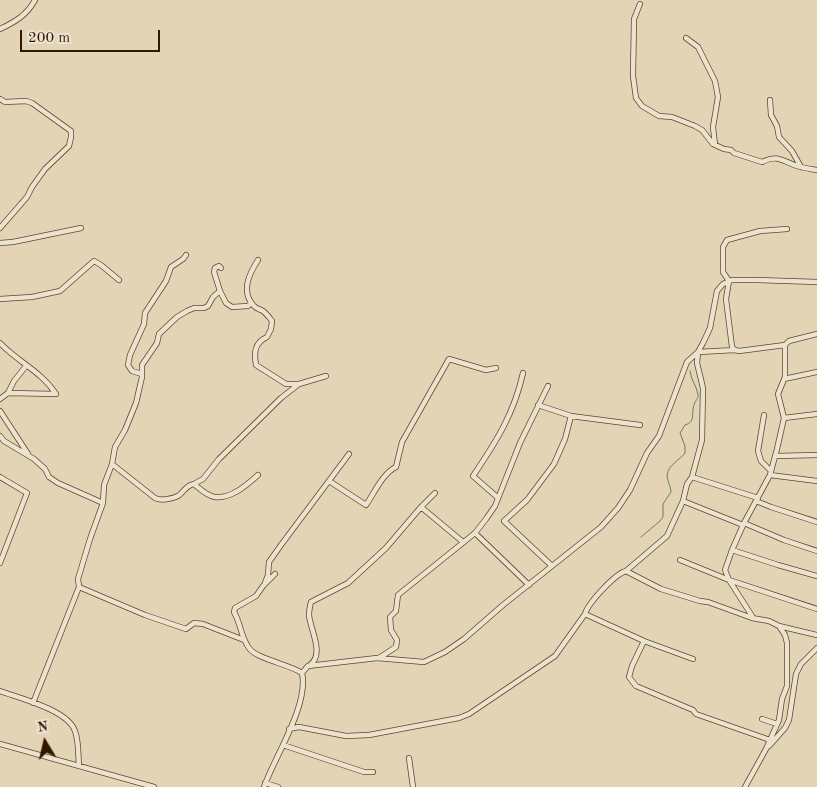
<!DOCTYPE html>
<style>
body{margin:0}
#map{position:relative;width:817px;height:787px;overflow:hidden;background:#e2d4b4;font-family:"Old Standard TT",serif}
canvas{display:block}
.north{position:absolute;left:20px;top:717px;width:50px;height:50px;-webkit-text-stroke:4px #ece3ce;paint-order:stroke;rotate:351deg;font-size:14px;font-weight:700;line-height:20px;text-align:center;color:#331703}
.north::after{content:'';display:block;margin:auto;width:18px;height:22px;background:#331703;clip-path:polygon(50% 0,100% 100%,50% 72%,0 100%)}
.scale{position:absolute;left:20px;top:30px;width:140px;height:22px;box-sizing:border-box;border:2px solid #331703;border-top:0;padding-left:6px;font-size:15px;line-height:18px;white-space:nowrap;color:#331703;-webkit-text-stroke:4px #ece3ce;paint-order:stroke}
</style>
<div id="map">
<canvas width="817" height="787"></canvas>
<div class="north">N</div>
<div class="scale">200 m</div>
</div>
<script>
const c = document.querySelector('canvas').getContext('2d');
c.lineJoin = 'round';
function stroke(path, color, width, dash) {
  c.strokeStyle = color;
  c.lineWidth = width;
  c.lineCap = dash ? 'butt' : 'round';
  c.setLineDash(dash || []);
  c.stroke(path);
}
stroke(new Path2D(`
 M641,537L660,521L663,517V504L671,492C671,486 667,481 667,475C668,465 680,460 685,453V446L680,433L685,425C696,422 691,413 694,405C695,400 699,399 698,394C696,385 691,380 690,371`), '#6e7866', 1);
const minor = new Path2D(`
 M640,4L634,19L633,76L636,98L642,106L659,116L672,117L695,126L702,130L713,144L724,149L731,150L734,153L762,162C778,154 782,161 797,166C803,168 811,169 817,170
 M0,29C15,22 27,15 35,0
 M686,38L698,47L715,81L718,97L713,127L715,145
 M0,99L5,102L26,101L32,103L71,131V137L69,146L45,169L32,187L27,197L0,228
 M770,100L771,115L777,126L779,137L792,151L801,167
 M0,243L13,242L81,228
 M258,260C249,274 241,291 253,305C256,309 260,309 263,311C267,314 269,317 272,321L271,329L267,337C254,343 254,353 256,365L286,384H298
 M220,291L226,303L232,307L248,306L251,303
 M0,299L32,297L60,291L94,261L101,265L119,280
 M817,334L789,341L785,345V377L778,394L784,418L777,449L770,475L744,523L732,550L725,570L729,580L817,609
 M0,343C18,362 42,372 56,394
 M785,345L739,351L735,350L732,347L726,299L729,281L723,272V247L727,240L760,231L787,229
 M698,352L735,350
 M142,374L132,371L128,365L130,355L144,324L145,313L166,281L171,267L183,259L186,255
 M784,379L817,372
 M8,393L56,394
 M0,399L8,393L14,381L26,366
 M538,405L571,416L640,425
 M0,411L28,454
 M764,415L758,451L761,461L771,471
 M784,418L817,414
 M0,436L4,441L34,459L45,469L49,477L58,483L103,503
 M776,456L817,455
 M112,464L155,498C160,501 172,499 178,496C184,492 186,485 194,484C200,489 207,496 215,497C231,499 247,485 258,475
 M770,475L817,481
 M0,477L27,493L0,563
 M692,477L758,498
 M329,481L366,505C375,492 382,474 396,467L402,442L449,359L486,370L496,368
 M194,484L203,479L219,459L281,398L299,384L326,376
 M435,493L421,507L463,542
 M497,497L473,476C496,442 514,414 523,373
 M683,501L743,525
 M756,501L771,507L817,522
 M744,523L784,540L817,551
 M475,533L529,585
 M732,550L778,565L817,576
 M680,560L729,580L752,616
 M552,566L504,521L527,500L554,464L565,439L571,416
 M626,571L661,589L700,601L708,602L752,618L769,621L779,626L785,635L787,643V686L782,699L779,720L766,749L745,787
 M265,583L268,575L269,562L281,545L349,454
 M79,587L145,615L186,629L194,623L203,624L244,640
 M585,614L644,641L693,659
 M779,626L817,635
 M644,641L632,666L629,677L636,686L693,710L696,714L770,740
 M379,658L396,647L397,640L391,630L390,617L396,611L398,595L475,533L486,519L495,506L520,443L548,386
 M310,665C325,654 310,629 309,615C309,611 310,606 311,602L348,583L386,548L421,507
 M302,673L308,666L377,658L424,662L445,652L464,639L503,605L601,527L618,508L630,490L647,453L659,436L687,362L698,352L703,343L710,328L717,291L723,284L732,280H757L817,282
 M0,691C19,698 68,710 75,731C79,742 78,755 79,766
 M33,703L79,587L78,579L90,539L103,503L104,485L112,464L115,447L125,430L136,403L142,377V365L157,343L159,334L177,317L187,311L194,308H204L208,306L213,297L220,291L214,272L215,268L219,266L221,268
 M762,719L777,724
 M289,729L299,727L346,736L369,735L459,718L469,714L555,656L585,614C588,603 615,574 626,571L667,536L683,501L687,484L692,477L702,440L703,388L697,363L698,352
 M0,744L154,787
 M283,745L364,772H373
 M769,746L785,728L789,720L796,674L801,664L817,648
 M409,758L413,787
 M265,783L278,787
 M264,787C275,756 309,705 302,673C289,664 256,659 249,648C241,638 241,624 234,612L235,608L256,596L263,586L275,574`);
stroke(minor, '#5f462f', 6);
stroke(minor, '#ece3ce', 4.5);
</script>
